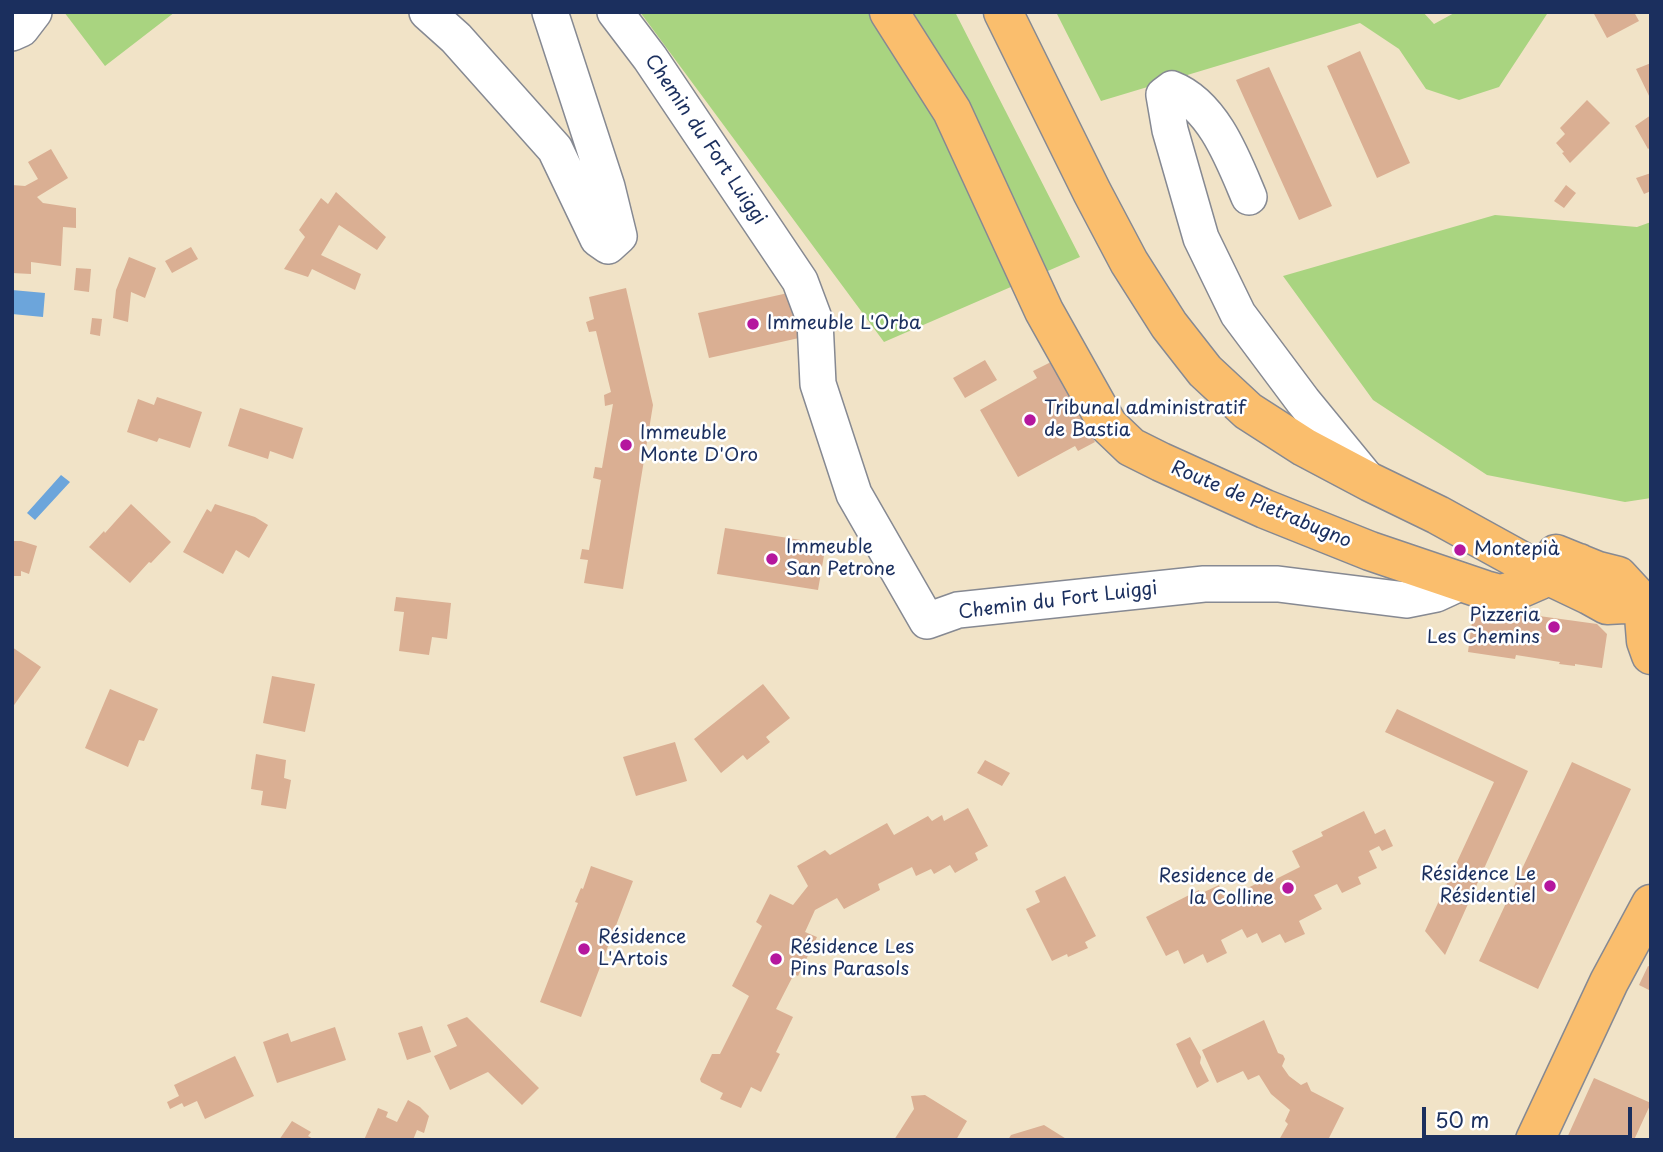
<!DOCTYPE html>
<meta charset="utf-8">
<style>
body{margin:0}
#map{position:relative;width:1663px;height:1152px;overflow:hidden;background:#f1e3c7;font-family:"Playpen Sans",sans-serif}
canvas{display:block}
.frame{position:absolute;inset:0;border:14px solid #1b2f5e;pointer-events:none}
.scale{position:absolute;left:1422px;top:1107px;width:210px;height:32px;box-sizing:border-box;border:4px solid #1b2f5e;border-top:0;padding-left:9px;font-size:21px;line-height:24px;white-space:nowrap;color:#1b2f5e;-webkit-text-stroke:5px #fff;paint-order:stroke}
</style>
<div id="map">
<canvas width="1663" height="1152"></canvas>
<div class="frame"></div>
<div class="scale">50 m</div>
</div>
<script>
const c = document.querySelector('canvas').getContext('2d');
c.lineJoin = 'round';
function fill(path, color) {
  c.fillStyle = color;
  c.fill(path, 'evenodd');
}
function stroke(path, color, width, dash) {
  c.strokeStyle = color;
  c.lineWidth = width;
  c.lineCap = dash ? 'butt' : 'round';
  c.setLineDash(dash || []);
  c.stroke(path);
}
function write(font, color, halo, rows, align = 'center') {
  c.font = font + ' "Playpen Sans",sans-serif';
  c.lineWidth = 5;
  c.setLineDash([]);
  c.textBaseline = 'middle';
  c.strokeStyle = halo;
  c.fillStyle = color;
  for (const [text, x, y, turn = 0] of rows) {
    c.save();
    c.translate(x, y);
    c.rotate((+turn || 0) * Math.PI / 180);
    c.textAlign = isNaN(turn) ? turn : align;
    if (halo) c.strokeText(text, 0, 0);
    c.fillText(text, 0, 0);
    c.restore();
  }
}
fill(new Path2D(`
 M64,12H175L105,66Z
 M640,12H955L1080,257L884,342Z
 M1056,12H1423L1434,24L1456,12H1545L1547,14L1499,87L1459,100L1426,89L1399,49L1360,23L1101,101Z
 M1495,215L1637,227L1651,222V498L1625,502L1487,475L1373,400L1283,276Z`), '#a9d480');
fill(new Path2D(`
 M12,290L45,293L43,317L12,314Z
 M61,475L70,482L35,520L27,513Z`), '#6ca5db');
fill(new Path2D(`
 M1593,12H1634L1639,21L1607,38Z
 M1360,51L1410,163L1377,178L1327,66Z
 M1651,63V100L1636,69Z
 M1269,67L1332,206L1299,220L1236,80Z
 M1587,100L1610,123L1570,163L1562,153L1564,152L1556,143L1565,134L1560,128Z
 M1651,115V147L1648,149L1635,126Z
 M51,149L68,178L37,197L43,203L76,208V228L63,227L61,266L31,262V274L12,273V185L25,186L38,179L28,162Z
 M1651,173V191L1644,194L1636,178Z
 M1566,185L1576,193L1564,208L1554,201Z
 M336,192L386,237L377,250L339,225L321,255L361,274L355,290L312,269L308,277L284,269L305,237L299,230L321,198L328,204Z
 M191,247L198,259L172,273L165,261Z
 M129,257L156,268L145,298L131,292L128,322L113,318L116,290Z
 M76,268L91,269L89,292L74,290Z
 M626,288L653,405L623,589L584,583L588,560L580,559L582,549L589,550L601,480L593,478L595,467L602,468L613,404L605,406L604,395L611,392L596,331L589,332L586,322L594,319L589,297Z
 M797,291L808,336L709,358L698,313Z
 M92,318L102,319L100,336L90,334Z
 M985,360L997,380L965,398L953,378Z
 M1051,362L1095,442L1078,451L1075,446L1018,477L980,410L1037,378L1033,371Z
 M157,397L202,412L190,448L159,438L157,442L127,432L138,399L154,405Z
 M240,408L303,428L293,459L270,451L268,459L228,446Z
 M131,504L171,542L151,563L149,562L130,583L89,547L104,531L105,533Z
 M215,504L255,517L268,525L249,558L236,550L223,574L183,552L207,509L211,512Z
 M725,528L826,544L818,590L717,574Z
 M12,541H21L37,546L29,574L21,571V576H12Z
 M396,597L451,603L447,639L432,637L429,655L399,651L404,612L394,611Z
 M1474,607L1597,624L1607,634L1602,668L1575,664V666L1559,664L1560,662L1516,655L1515,659L1468,652Z
 M12,647L41,667L12,708Z
 M272,676L315,684L305,732L263,723Z
 M763,684L790,718L766,737L770,742L747,760L743,755L721,773L694,739Z
 M110,689L158,709L144,741L139,740L128,767L85,748Z
 M1397,709L1528,771L1445,955L1425,931L1494,782L1385,732Z
 M675,742L687,781L636,796L623,757Z
 M256,754L286,760L284,778L291,780L286,809L261,805L263,791L251,789Z
 M985,760L1010,773L1002,786L977,773Z
 M1572,762L1631,789L1538,989L1479,961Z
 M968,808L988,846L975,853L978,860L955,873L950,865L934,874L931,869L916,876L912,867L878,884L880,890L844,909L837,898L815,910L805,932L817,937L798,976L794,974L776,1009L793,1017L776,1052L780,1054L761,1092L751,1087L741,1108L720,1099L723,1093L701,1082L700,1079L712,1054H720L749,996L732,986L762,926L756,922L770,894L793,905L808,886L797,866L825,850L830,855L887,823L894,835L928,816L932,821L942,815L944,821Z
 M1364,811L1375,834L1385,829L1393,846L1382,851L1379,846L1369,851L1377,868L1358,877L1361,884L1342,893L1337,884L1314,895L1322,909L1299,921L1305,934L1285,943L1280,934L1262,943L1257,933L1247,938L1242,929L1221,940L1227,953L1207,963L1203,954L1184,964L1178,950L1166,956L1146,917L1199,890L1200,894L1219,885L1225,899L1266,879L1268,883L1300,867L1292,851L1323,836L1321,832Z
 M591,866L633,881L581,1017L540,1002L578,903L575,902L581,888L583,889Z
 M1065,876L1096,936L1085,942L1088,948L1068,957L1067,954L1052,961L1026,909L1040,902L1035,891Z
 M1648,966L1651,967V991L1639,985Z
 M467,1017L539,1088L522,1105L488,1072L450,1090L434,1056L457,1046L447,1025Z
 M1264,1020L1278,1053L1283,1055L1285,1059L1282,1066L1289,1076L1301,1085L1307,1082L1311,1091L1344,1108L1328,1140H1279L1288,1124L1285,1121L1290,1110L1271,1094L1259,1075L1248,1080L1243,1071L1217,1083L1202,1050Z
 M422,1026L431,1052L407,1060L398,1033Z
 M335,1027L346,1060L277,1083L263,1042L288,1033L291,1042Z
 M1190,1037L1201,1057L1200,1063L1209,1081L1197,1088L1176,1044Z
 M235,1056L254,1096L205,1119L197,1101L184,1107L182,1103L170,1109L167,1102L179,1096L174,1085Z
 M1594,1078L1651,1103L1634,1140H1566Z
 M925,1095L967,1121L956,1140H894L914,1109L911,1096Z
 M408,1100L420,1107L429,1116L424,1133L417,1130L413,1140H364L378,1108L388,1112L386,1117L397,1122Z
 M292,1121L311,1132L308,1136L315,1140H279Z
 M1044,1125L1068,1140H1008L1011,1135Z`), '#daaf93');
const minor = new Path2D(`
 M427,12L456,38L555,149L598,239L608,246L619,236L607,187L550,12
 M615,12L650,58L800,281L815,321L818,384L854,494L927,621L958,610L1204,584H1278L1406,600L1436,594L1462,582
 M12,33L21,29L34,12
 M1249,197C1233,159 1213,105 1172,89L1164,95L1170,130L1201,238L1238,314L1303,401L1367,479`);
const major = new Path2D(`
 M889,12L952,111L1044,311L1108,425L1131,447L1161,462L1265,509L1370,551L1485,590L1500,594L1517,590L1540,580L1551,566L1579,563
 M1003,12L1092,192L1129,262L1169,325L1205,371L1248,411L1304,447L1370,482L1438,515L1545,574L1589,595L1607,605L1643,603
 M1556,554L1598,571L1618,576L1643,603
 M1643,603L1646,641L1651,655
 M1535,1140L1609,982L1651,904`);
stroke(minor, '#868992', 38);
stroke(major, '#868992', 41);
stroke(minor, '#fff', 35);
stroke(major, '#fabe6d', 38);
for (const [x, y, r, color] of [
 [753,324,7,"#b5179e"],
 [1030,420,7,"#b5179e"],
 [626,445,7,"#b5179e"],
 [1460,550,7,"#b5179e"],
 [772,559,7,"#b5179e"],
 [1554,627,7,"#b5179e"],
 [1550,886,7,"#b5179e"],
 [1288,888,7,"#b5179e"],
 [584,949,7,"#b5179e"],
 [776,959,7,"#b5179e"]
]) {
  const dot = new Path2D();
  dot.arc(x, y, r, 0, 2 * Math.PI);
  c.fillStyle = color;
  c.fill(dot);
  stroke(dot, '#fff', 2.5);
}
write('19px', '#1b2f5e', '#fff', [
 ["Chemin du Fort Luiggi",705,140,56],
 ["Route de Pietrabugno",1261,505,23],
 ["Chemin du Fort Luiggi",1058,601,-7]
]);
write('19px', '#1b2f5e', '#fff', [
 ["Immeuble L'Orba",767,324],
 ["Tribunal administratif",1044,409],
 ["de Bastia",1044,431],
 ["Immeuble",640,434],
 ["Monte D'Oro",640,456],
 ["Immeuble",786,548],
 ["San Petrone",786,570],
 ["Montepià",1474,550],
 ["Pizzeria",1540,616,"right"],
 ["Les Chemins",1540,638,"right"],
 ["Résidence Le",1536,875,"right"],
 ["Résidentiel",1536,897,"right"],
 ["Residence de",1274,877,"right"],
 ["la Colline",1274,899,"right"],
 ["Résidence",598,938],
 ["L'Artois",598,960],
 ["Résidence Les",790,948],
 ["Pins Parasols",790,970]
], 'left');
</script>
